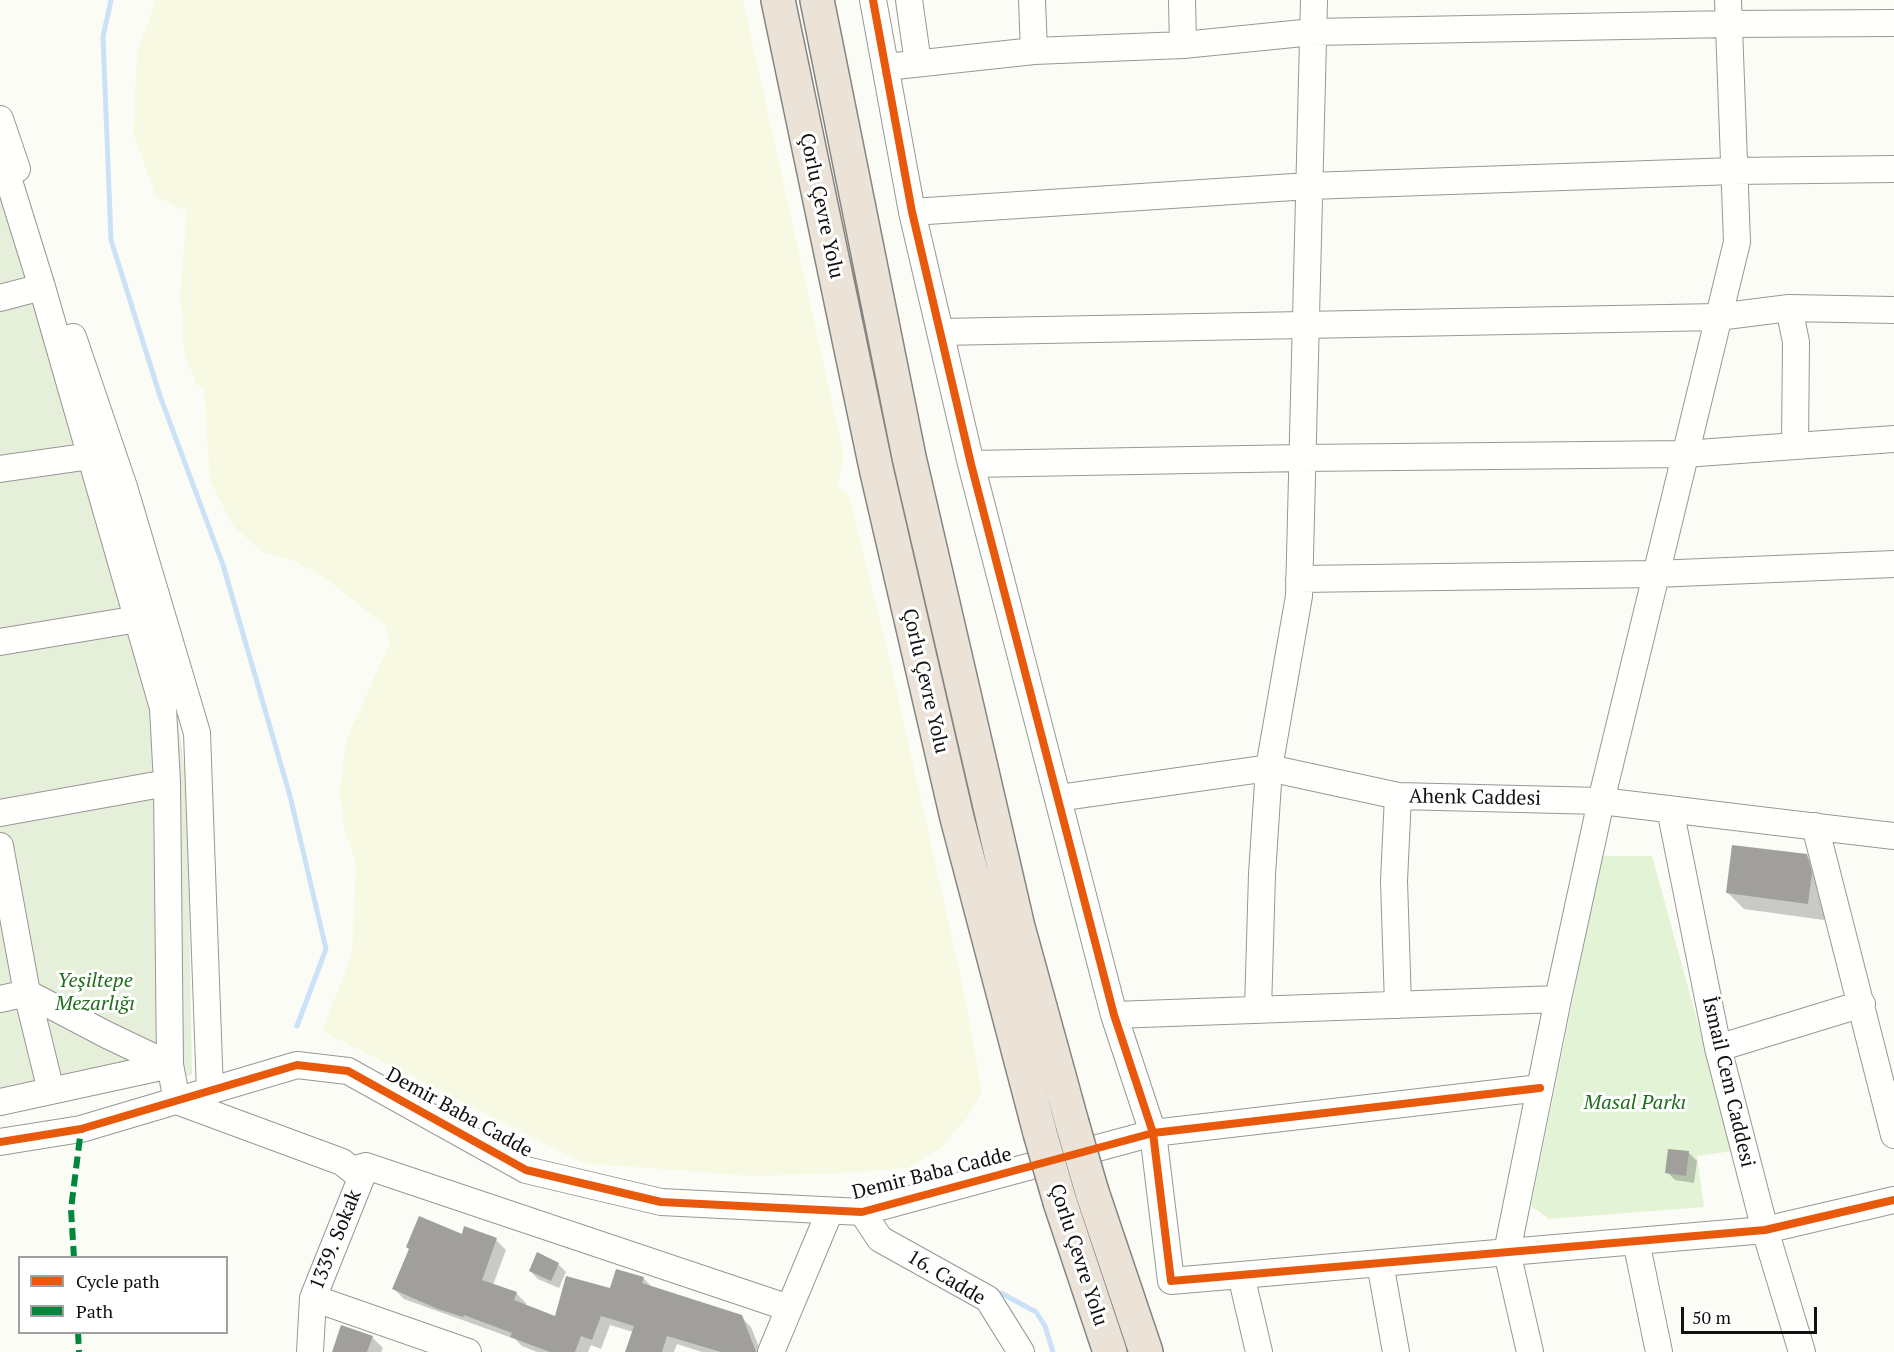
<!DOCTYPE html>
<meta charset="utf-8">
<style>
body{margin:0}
#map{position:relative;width:1894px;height:1352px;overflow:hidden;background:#fcfcf7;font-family:"PT Serif",serif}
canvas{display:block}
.legend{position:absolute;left:18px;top:1256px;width:210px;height:78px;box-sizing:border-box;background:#fff;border:2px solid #a0a0a0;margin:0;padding:8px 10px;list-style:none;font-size:18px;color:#111}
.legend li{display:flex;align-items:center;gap:12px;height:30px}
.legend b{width:30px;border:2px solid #a0a0a0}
.scale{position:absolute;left:1681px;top:1307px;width:136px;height:27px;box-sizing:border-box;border:3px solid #111;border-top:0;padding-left:8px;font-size:18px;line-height:21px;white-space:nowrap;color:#111;-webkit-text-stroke:4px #fff;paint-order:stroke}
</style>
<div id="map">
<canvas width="1894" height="1352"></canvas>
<ul class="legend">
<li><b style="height:8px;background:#e8590c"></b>Cycle path</li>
<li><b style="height:8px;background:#00873e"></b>Path</li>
</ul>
<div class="scale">50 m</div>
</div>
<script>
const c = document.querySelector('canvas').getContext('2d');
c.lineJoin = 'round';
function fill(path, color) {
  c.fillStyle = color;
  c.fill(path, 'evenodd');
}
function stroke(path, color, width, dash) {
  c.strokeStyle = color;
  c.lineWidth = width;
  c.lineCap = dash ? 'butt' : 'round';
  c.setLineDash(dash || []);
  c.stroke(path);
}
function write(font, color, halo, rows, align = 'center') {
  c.font = font + ' "PT Serif",serif';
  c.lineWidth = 6;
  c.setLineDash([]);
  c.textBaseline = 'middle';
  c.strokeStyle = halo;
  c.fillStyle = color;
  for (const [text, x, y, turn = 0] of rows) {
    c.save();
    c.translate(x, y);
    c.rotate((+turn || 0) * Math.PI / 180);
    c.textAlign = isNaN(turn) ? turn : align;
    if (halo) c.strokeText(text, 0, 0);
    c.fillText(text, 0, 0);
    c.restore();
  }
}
fill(new Path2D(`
 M156,0H743L844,456L837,486L849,495L892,670L964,992L982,1091L969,1115L941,1148L908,1168L843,1173L751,1176L584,1163L322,1031L352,954L356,863L344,829L339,791L347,738L390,643L386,626L324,577L292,560L262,552L234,527L210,481L204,390L196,383L184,352L180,292L187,211L156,197L133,133L137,53Z`), '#f8f9e3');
fill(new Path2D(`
 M1602,856H1652L1733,1151L1697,1156L1704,1207L1549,1219L1531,1206Z`), '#e2f3d6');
fill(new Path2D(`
 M0,116L178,720L187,788L192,1075L0,1116Z`), '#e6efda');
fill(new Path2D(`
 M1806,856L1823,872L1827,890L1824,920L1744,909L1728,893Z
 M1689,1153L1697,1161L1694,1183L1675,1180L1667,1172Z
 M465,1228L496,1240L506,1250L493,1285L516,1293L526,1303L525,1306L556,1318L611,1289L643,1278L653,1288L741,1317L751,1327L761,1352H702L677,1344L674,1352H626L633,1332L610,1325L601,1349L591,1345L588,1352H537L522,1346L515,1339L404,1299L394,1289L463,1236Z
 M558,1264L566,1272L559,1288L538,1279L530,1271Z
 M372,1337L383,1348L381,1352H334Z`), '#0003');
stroke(new Path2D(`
 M111,0L103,37L111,240L160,396L223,565L290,796L326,949L297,1026
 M1001,1293L1036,1312L1045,1326L1053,1352`), '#cbe1f8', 5);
fill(new Path2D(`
 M1732,845L1807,854L1812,873L1808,904L1726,893Z
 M1668,1149L1689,1151L1686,1176L1665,1173Z
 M419,1216L462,1234L464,1226L497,1238L482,1280L517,1292L514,1300L555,1316L566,1276L610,1288L616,1269L644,1277L642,1283L742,1315L756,1352H721L667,1336L662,1352H625L634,1326L601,1316L592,1340L581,1336L575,1352H550L510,1337L512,1333L464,1315L463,1317L438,1309L392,1289L409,1249L406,1247Z
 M537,1252L559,1263L551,1281L529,1271Z
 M341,1325L373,1336L367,1352H332Z`), '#a09f9c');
const minor = new Path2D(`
 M873,0L912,212L971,464L1114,1015L1153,1133L1171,1281L1765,1230L1894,1200
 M909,0L918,63
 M1032,0L1034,51
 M1182,0L1183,45
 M886,67L1034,51L1183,45L1313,32L1729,24L1894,23
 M0,119L17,169
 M0,152L42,287L163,708L167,783L170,1065L177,1101L342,1162L352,1170L366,1166L789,1308
 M912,212L1309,186L1734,171L1894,169
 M0,298L42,287
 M1789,308L1796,342L1795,445
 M940,332L1718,317L1789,308L1894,310
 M73,337L124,487L197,733L210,1092
 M971,464L1302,458L1684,454L1894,439
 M0,469L91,456
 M1299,579L1655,574L1894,564
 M0,642L138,619
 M1058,798L1269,768L1398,796L1601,801L1894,836
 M1670,809L1718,1048L1765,1230L1802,1352
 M0,813L167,783
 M1815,826L1894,1135
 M0,846L27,993L51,1091
 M0,999L27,993L107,1035L170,1065
 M1398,1005L1394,881L1398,796
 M1258,1010L1262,874L1269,768L1299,596L1314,0
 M1114,1015L1558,999
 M1718,1048L1862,1004
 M0,1102L170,1065
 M0,1142L81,1129L297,1065L348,1071L526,1170L661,1202L862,1212L1153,1133L1540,1088
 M862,1212L880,1239L988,1299L1021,1352
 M1636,1241L1659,1352
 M1380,1263L1396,1352
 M1241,1275L1259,1352
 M313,1298L468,1352
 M310,1352L313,1298L366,1166
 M771,1352L830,1211
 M1530,1352L1507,1252L1558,999L1601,801L1737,242L1728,0`);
const highway = new Path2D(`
 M778,0L876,468L957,818L1040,1133
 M817,0L909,457L1018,927L1072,1123
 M1092,1192L1146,1352
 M1060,1202L1110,1352`);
stroke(minor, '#979795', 28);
stroke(highway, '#848482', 36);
stroke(minor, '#fffffe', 26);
stroke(highway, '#ebe3d7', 33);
const highwayBridge = new Path2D(`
 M1072,1123L1092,1192
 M1040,1133L1060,1202`);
stroke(highwayBridge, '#848482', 36, []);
stroke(highwayBridge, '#ebe3d7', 33);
stroke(new Path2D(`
 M74,1258L71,1209L81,1129
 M78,1332L79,1352`), '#00873e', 6, [12, 6]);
stroke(new Path2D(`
 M873,0L912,212L971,464L1114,1015L1153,1133L1171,1281L1765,1230L1894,1200
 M0,1142L81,1129L297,1065L348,1071L526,1170L661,1202L862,1212L1153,1133L1540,1088`), '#e8590c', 8);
write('20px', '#111', '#fff', [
 ["Çorlu Çevre Yolu",821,206,78],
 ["Çorlu Çevre Yolu",925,681,77],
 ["Ahenk Caddesi",1475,798,1],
 ["İsmail Cem Caddesi",1728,1082,77],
 ["Demir Baba Cadde",459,1113,29],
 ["Demir Baba Cadde",932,1174,-14],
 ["1339. Sokak",336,1240,-68],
 ["Çorlu Çevre Yolu",1078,1255,72],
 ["16. Cadde",946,1278,31]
]);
write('italic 20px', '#216d1c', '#fff', [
 ["Yeşiltepe",95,981],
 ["Mezarlığı",95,1004],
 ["Masal Parkı",1635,1103]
]);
</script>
